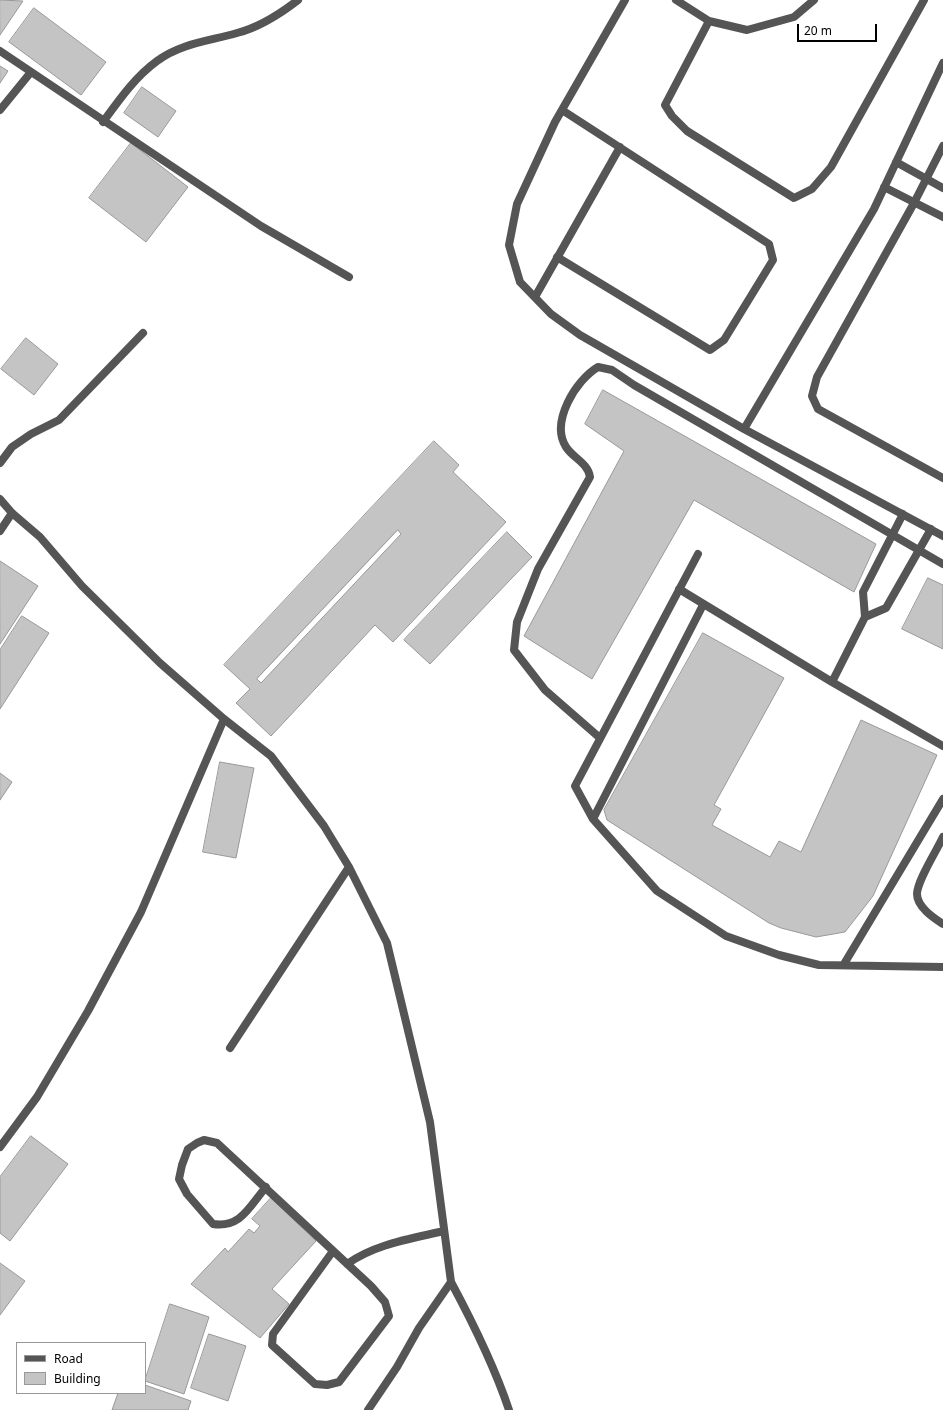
<!DOCTYPE html>
<style>
body{margin:0}
#map{position:relative;width:943px;height:1410px;overflow:hidden;background:#fff;font-family:"Noto Sans",sans-serif}
canvas{display:block}
.legend{position:absolute;left:16px;top:1342px;width:130px;height:52px;box-sizing:border-box;background:#fff;border:1px solid #999;margin:0;padding:5px 7px;list-style:none;font-size:12px;color:#000}
.legend li{display:flex;align-items:center;gap:8px;height:20px}
.legend b{width:20px;border:1px solid #999}
.scale{position:absolute;left:797px;top:24px;width:80px;height:18px;box-sizing:border-box;border:2px solid #000;border-top:0;padding-left:5px;font-size:12px;line-height:14px;white-space:nowrap;color:#000;-webkit-text-stroke:3px #fff;paint-order:stroke}
</style>
<div id="map">
<canvas width="943" height="1410"></canvas>
<ul class="legend">
<li><b style="height:5px;background:#555"></b>Road</li>
<li><b style="height:11px;background:#c4c4c4"></b>Building</li>
</ul>
<div class="scale">20 m</div>
</div>
<script>
const c = document.querySelector('canvas').getContext('2d');
c.lineJoin = 'round';
function fill(path, color) {
  c.fillStyle = color;
  c.fill(path, 'evenodd');
}
function stroke(path, color, width, dash) {
  c.strokeStyle = color;
  c.lineWidth = width;
  c.lineCap = dash ? 'butt' : 'round';
  c.setLineDash(dash || []);
  c.stroke(path);
}
const building = new Path2D(`
 M0,0L23,1L0,35Z
 M34,8L106,62L81,95L9,42Z
 M0,66L8,71L0,83Z
 M142,87L176,111L158,137L124,113Z
 M131,143L188,187L146,242L89,198Z
 M26,338L58,364L34,395L1,369Z
 M603,390L876,544L854,592L694,500L592,679L524,636L624,451L585,424Z
 M434,441L459,465L453,472L506,522L393,642L375,625L271,736L236,703L250,689L224,665ZM398,530L401,534L261,683L257,679Z
 M507,532L532,557L430,664L404,640Z
 M0,561L38,586L0,644Z
 M928,578L943,585V649L902,629Z
 M22,616L49,633L0,709V650Z
 M703,633L784,678L714,805L721,809L712,825L770,857L779,841L801,852L861,720L937,755L873,896L845,932L816,937L781,928L769,923L607,820L604,810Z
 M220,762L254,768L236,858L203,852Z
 M0,773L12,782L0,800Z
 M31,1136L68,1164L10,1241L0,1233V1177Z
 M271,1198L316,1241L272,1289L289,1304L260,1338L191,1284L225,1248L228,1252L249,1229L254,1233L260,1226L252,1219Z
 M0,1263L25,1281L0,1315Z
 M170,1304L209,1317L184,1394L145,1381Z
 M209,1334L246,1346L228,1401L191,1388Z
 M145,1385L191,1401L188,1410H112L118,1393H145Z`);
fill(building, '#c4c4c4');
stroke(building, '#999', 1);
stroke(new Path2D(`
 M0,531L12,513`), '#555', 8);
stroke(new Path2D(`
 M625,0L555,122L517,204L509,245L520,282L551,314L580,335L744,429L943,536
 M676,0L709,21L747,30L794,17L814,0
 M709,21L665,105L672,116L687,131L794,198L812,189L831,167L924,0
 M0,51L261,226L349,277
 M0,110L31,72
 M103,122C119,100 135,77 157,61C181,43 210,41 237,33C260,27 280,14 298,0
 M943,146L914,203L817,377L812,396L818,409L943,478
 M896,162L943,188
 M884,187L943,217
 M557,257L710,350L724,340L773,260L769,244L562,110
 M535,297L620,147
 M744,429L874,209L943,63
 M0,463L12,447L31,434L59,420L143,333
 M0,499L12,513L40,537L82,586L160,663L224,719L271,756L324,826L349,867L387,943L430,1122L451,1282L419,1328L397,1367L368,1410
 M903,514L863,592L865,617L886,608L931,529
 M679,589L832,682
 M703,605L593,819L657,891L726,936L779,955L819,965L943,967
 M865,617L832,682L943,746
 M600,738L545,690L514,650L517,622L538,569L590,477C588,463 573,458 566,447C550,422 576,380 598,367L612,370L634,385L943,564
 M593,819L575,786L698,554
 M943,837C937,850 917,881 917,894C917,907 934,918 943,924
 M844,964L943,799
 M230,1048L349,867
 M0,1147L37,1097L88,1011L141,912L224,719
 M266,1187C249,1207 241,1228 213,1224L187,1194L179,1179L182,1165L188,1149L197,1143L204,1140L217,1143L371,1286L385,1302L389,1316L339,1382L327,1385L315,1384L272,1345L273,1334L333,1251
 M347,1264C375,1244 410,1239 444,1231
 M451,1282C473,1323 494,1365 509,1410`), '#555', 8);
</script>
